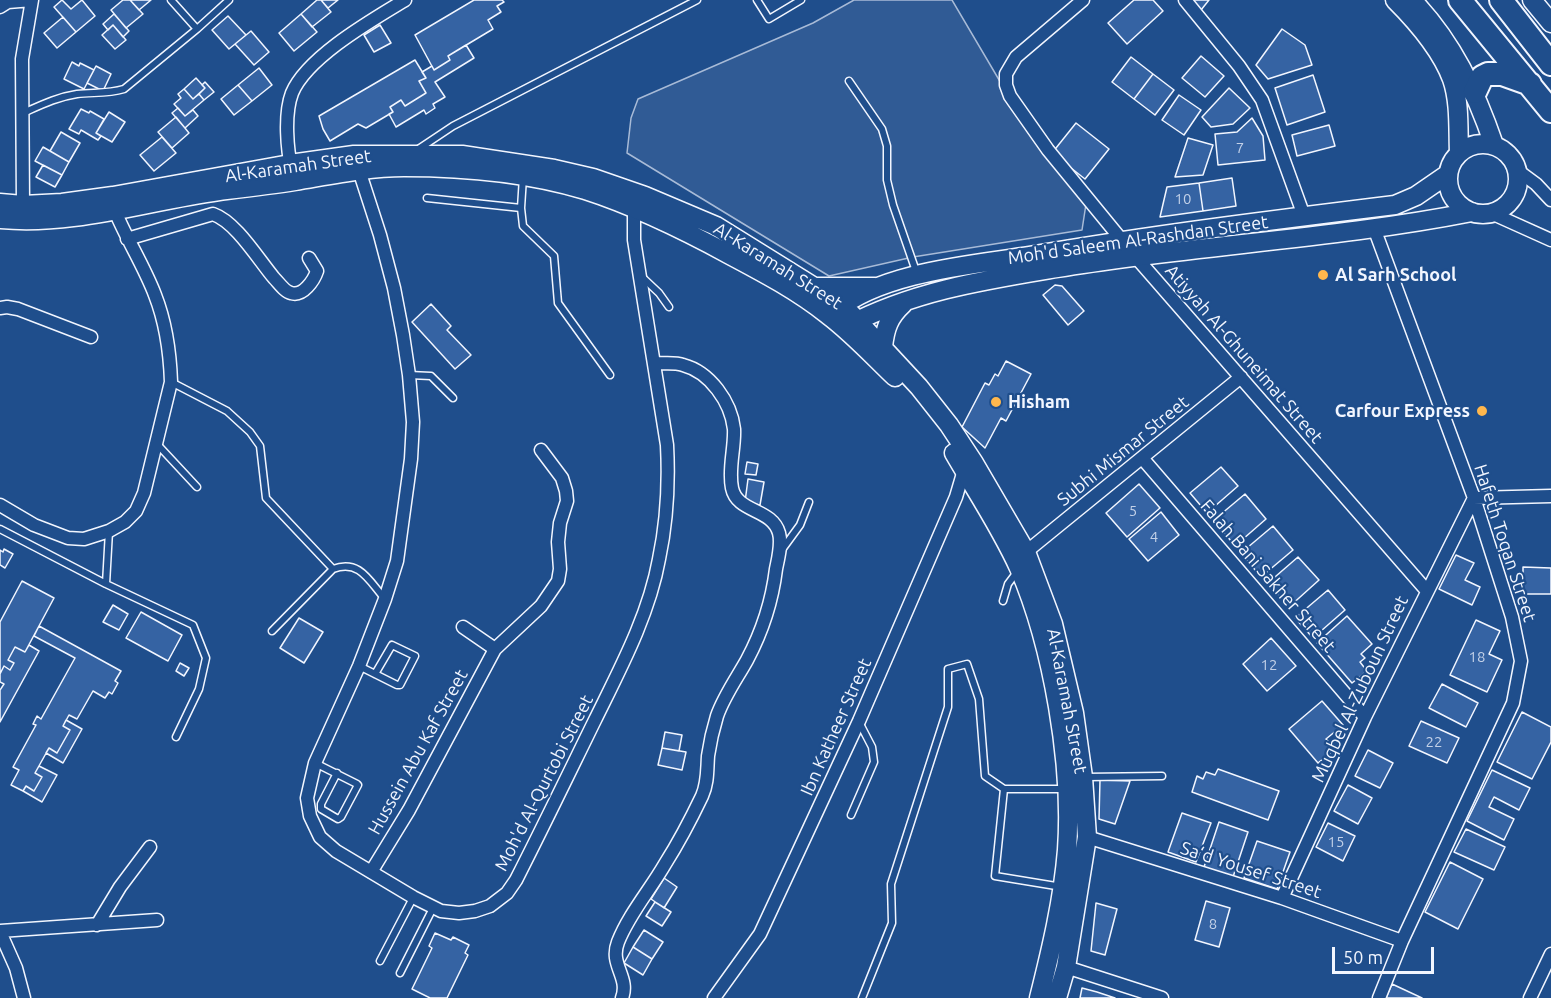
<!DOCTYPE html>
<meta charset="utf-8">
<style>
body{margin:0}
#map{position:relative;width:1551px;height:998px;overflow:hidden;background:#1f4e8c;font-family:Ubuntu,sans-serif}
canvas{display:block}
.scale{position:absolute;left:1332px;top:947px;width:102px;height:27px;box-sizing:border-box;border:3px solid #f2f6ff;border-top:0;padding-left:8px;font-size:18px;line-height:21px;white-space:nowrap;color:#f2f6ff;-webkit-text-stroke:4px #1f4e8c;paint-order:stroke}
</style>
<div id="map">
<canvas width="1551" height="998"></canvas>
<div class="scale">50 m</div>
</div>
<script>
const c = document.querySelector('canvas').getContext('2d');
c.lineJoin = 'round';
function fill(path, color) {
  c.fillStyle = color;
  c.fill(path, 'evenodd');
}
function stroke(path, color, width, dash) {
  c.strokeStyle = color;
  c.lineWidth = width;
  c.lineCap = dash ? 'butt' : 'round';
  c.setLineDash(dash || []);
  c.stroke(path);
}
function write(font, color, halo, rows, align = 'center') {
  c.font = font + ' Ubuntu,sans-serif';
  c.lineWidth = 4.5;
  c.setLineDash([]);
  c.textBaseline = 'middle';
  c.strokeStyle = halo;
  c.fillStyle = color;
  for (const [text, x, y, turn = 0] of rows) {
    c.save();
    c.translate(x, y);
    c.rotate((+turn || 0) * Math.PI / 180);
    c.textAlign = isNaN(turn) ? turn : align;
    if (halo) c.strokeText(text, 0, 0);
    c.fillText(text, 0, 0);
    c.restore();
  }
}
const built = new Path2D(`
 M854,0H952L1018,112L1086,204L1082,230L913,257L829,276L627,153L631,118L638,99L813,23Z`);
fill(built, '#305b95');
stroke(built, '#a8bbd7', 1.5);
const building = new Path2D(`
 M62,0L71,9L82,0L95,16L76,32L54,7Z
 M123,0H130L143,14L126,28L111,10Z
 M130,0H151L139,10Z
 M317,0H321L331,12L312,27L301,14Z
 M321,0H338L328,8Z
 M474,0H502L504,2L497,6L501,12L488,20L493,29L448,56L450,60L434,70L415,35Z
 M1134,0H1153L1163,11L1127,44L1108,23Z
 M1192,0H1209L1201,10Z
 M114,14L129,31L123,37L113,25L108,30L103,24Z
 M301,14L317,32L294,51L279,33Z
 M228,16L246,35L229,49L212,30Z
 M63,17L76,32L57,48L44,33Z
 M113,25L126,40L115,49L102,35Z
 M380,25L391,43L374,52L364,35Z
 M1282,29L1305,45L1312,65L1268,79L1256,65Z
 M251,31L269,52L254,65L235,44Z
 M466,45L474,58L435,82L445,97L433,104L435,108L426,114L424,110L396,127L389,114L393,112L390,107L401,100L405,106L426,93L419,81L426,78L422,72L432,66L434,70L450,60L448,56Z
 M1201,56L1224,76L1205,97L1182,78Z
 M1131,57L1153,74L1134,99L1112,82Z
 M415,60L426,78L419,81L426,93L405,106L401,100L390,107L393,112L366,128L358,124L330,141L323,129L319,116Z
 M72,62L79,66L80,63L94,70L84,89L64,79Z
 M96,66L111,74L103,91L87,83Z
 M259,68L272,85L252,101L238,85Z
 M1153,74L1174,90L1155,115L1134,99Z
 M1313,75L1325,112L1287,125L1275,88Z
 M196,78L205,88L193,99L184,89Z
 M205,82L214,92L204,100L199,94L205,88L202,85Z
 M238,85L252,101L234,115L221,99Z
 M1229,88L1250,108L1233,124L1211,127L1202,117Z
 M184,89L193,99L199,94L204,100L185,116L174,104L181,98L178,94Z
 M1179,95L1201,110L1184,135L1162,120Z
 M178,108L185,116L193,110L198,116L185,128L172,113Z
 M81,109L89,113L90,111L104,119L96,133L101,136L98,140L81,130L79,134L69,129Z
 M109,112L125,122L112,142L96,133Z
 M176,117L189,133L172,148L158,132Z
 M1252,118L1263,136L1265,160L1218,165L1215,134L1237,132Z
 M1076,123L1109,149L1085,179L1052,153Z
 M1329,125L1335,146L1297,156L1292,135Z
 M61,132L80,143L69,162L50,151Z
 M162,137L176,153L154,171L140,155Z
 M1188,138L1213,145L1203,175L1175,177Z
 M43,147L69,162L62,175L35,161Z
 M43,165L62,175L55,187L36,177Z
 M1232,178L1236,206L1203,211L1199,183Z
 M1199,183L1203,211L1160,217L1167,187Z
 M1055,285L1062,286L1084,311L1068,325L1043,295Z
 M431,304L451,326L447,330L471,355L455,369L412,322Z
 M1006,361L1031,374L1006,421L1001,418L985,448L962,427L985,383L989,385L995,374L998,376Z
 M747,462L758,464L756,475L745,474Z
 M1221,467L1238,486L1207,513L1190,493Z
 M748,479L764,482L760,505L745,502Z
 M1139,484L1160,508L1127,537L1106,513Z
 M1245,494L1266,519L1235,546L1214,520Z
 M1161,512L1179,535L1148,561L1129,539Z
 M1273,526L1293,550L1261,577L1241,553Z
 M4,549L13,554L5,568L0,565V550L3,552Z
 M1456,555L1474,563L1465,580L1480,587L1472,605L1439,589Z
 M1298,557L1319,580L1289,607L1268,583Z
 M1523,567L1551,568V594H1523Z
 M22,581L54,598L25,652L15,647L8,660L14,663L10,670L4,666L0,674V622Z
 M1328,590L1345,610L1313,638L1295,618Z
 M113,605L128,614L119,630L103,622Z
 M141,612L182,635L168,661L126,638Z
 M1347,616L1372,644L1361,654L1365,658L1360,662L1367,671L1352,683L1317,643Z
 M299,618L323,632L304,663L280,648Z
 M1476,620L1500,631L1489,654L1502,660L1487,692L1450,675Z
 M39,626L121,671L115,681L118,683L112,694L109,692L105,698L93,691L77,719L69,715L63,726L70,730L57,753L49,748L35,773L42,777L34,791L26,786L23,791L11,785L19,770L13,767L36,725L33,724L37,716L41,719L75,658L34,636Z
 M1271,638L1296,666L1267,691L1243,664Z
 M29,645L39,651L0,722V690L4,684L0,682V674L4,666L10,670L14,663L8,660L15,647L25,652Z
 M180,663L189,668L184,676L176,671Z
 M1442,684L1478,703L1466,727L1429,708Z
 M1322,701L1343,725L1326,739L1335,749L1318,763L1289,729Z
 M1522,712L1551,727V742L1532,779L1497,762Z
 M66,720L82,729L63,763L46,753L49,748L57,753L70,730L63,726Z
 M1421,721L1459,738L1447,763L1409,746Z
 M665,732L682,735L679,751L662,748Z
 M662,748L686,752L682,770L658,765Z
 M1368,750L1393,763L1380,788L1355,776Z
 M39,766L57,775L42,802L23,791L26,786L34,791L42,777L35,773Z
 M1218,769L1279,791L1268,820L1192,792L1197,776L1203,779L1206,772L1215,775Z
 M1492,770L1530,788L1519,810L1494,797L1489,807L1514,819L1504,840L1467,821Z
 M1100,780L1130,781L1115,824L1099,819Z
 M1348,785L1372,798L1358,824L1334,811Z
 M1182,813L1211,823L1196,862L1168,852Z
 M1219,822L1248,832L1233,877L1204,867Z
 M1328,823L1355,836L1343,861L1316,847Z
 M1466,829L1505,847L1494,870L1454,852Z
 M1257,841L1290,852L1277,889L1244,878Z
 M1450,862L1483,879L1458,929L1425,912Z
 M664,878L677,887L664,908L651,899Z
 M1206,901L1230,908L1219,947L1195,940Z
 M655,902L671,912L662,926L646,916Z
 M1096,903L1117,909L1105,955L1091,951Z
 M644,930L663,942L652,959L633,947Z
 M435,933L451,940L453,937L469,945L465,953L468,955L447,998H430L412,989L432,948L429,946Z
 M633,947L652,959L643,975L624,963Z
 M1392,984L1422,998H1386Z
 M1082,988L1097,992L1115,998H1080Z`);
fill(building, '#3563a3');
stroke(building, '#f2f6ff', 1.5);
const lane = new Path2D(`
 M171,0L197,29
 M757,0L769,19L801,0
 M849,81L882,129L887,146V180L893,205L917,274
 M23,113C41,105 57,97 77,94C93,92 107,94 124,89L197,29L229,0
 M417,150L453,126L697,0
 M523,177L521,208L523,226L554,256L558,303L610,375
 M427,198L521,208
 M642,277L659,293L669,307
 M409,375L431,376L453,398
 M171,382L227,411L250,432L260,446L266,498L333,569
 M157,444L197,487
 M0,529L106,584L193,625L206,658L199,689L176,737
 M781,551L800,525L809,502
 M106,584L109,531
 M1003,601L1008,584L1017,572
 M272,631L333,569C360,559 369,581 385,599
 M359,666L397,685H400L415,656L392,645L375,674
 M315,763L357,784L358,785L341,817L338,819L321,809V804L337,773
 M1086,777L1162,776
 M1004,789L995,876L1062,887
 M851,815L874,762L872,747L859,722
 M380,961L413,898
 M400,973L433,908
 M862,998L892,923L891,884L948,707V669L967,664L979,699L985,776L1004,789H1064`);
const street = new Path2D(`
 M1083,0L1016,57L1006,74V85L1010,96L1048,150L1134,255L1427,591
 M1185,0L1239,66L1262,100L1304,216
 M0,7L8,2L32,0
 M357,164L380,235L394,288L403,335L409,375L413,422L411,459L397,561L385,599L359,666L315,763L307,798L310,816L320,837L336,851L413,897L441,911L459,913L475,911L490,906L507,893L516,880C543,827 569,773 595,720C620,669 649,615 659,559C667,521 669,483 667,445L634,240V208
 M1517,170L1536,184L1551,200
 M292,171C287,150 284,114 292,93C307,57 372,20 405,0
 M23,205L22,59L32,0
 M1491,213L1551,240
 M1374,228L1474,498L1512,617L1521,661L1513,703L1402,941L1379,998
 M127,239L213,214C236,222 258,259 274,278C279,283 285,292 291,293C303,297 314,280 317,271L309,258
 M0,308L7,307L18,309L91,337
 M1143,459L1365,717
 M1474,498L1551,496
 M0,505L34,525L68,538L84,539L109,531L125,522L136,511L144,493L171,382C170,352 166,323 155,295C144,266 127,240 115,211
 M1026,552L1241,377
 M463,627L495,649
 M1087,837L1282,898L1402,941
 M371,872L409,810L495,649L541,606L558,581L560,569L558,542L560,523L567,501L566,491L562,478L541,450
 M1282,898L1365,717L1474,498
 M97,925L120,887L150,847
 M0,931L157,920
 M0,932L16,968L24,998
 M1066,967L1162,998
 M622,998C630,977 609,965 618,942C629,914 650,890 665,864C679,842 691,819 702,796C708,783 707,770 708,756C710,742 713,729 717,716C724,696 737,678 747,660C763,630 772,602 776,569C778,559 782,544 779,533C772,508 737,513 732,488C728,469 735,448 734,429C731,402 710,372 683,365C675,362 664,364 656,363
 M714,998L760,934L859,721L956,497L964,470L967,468
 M1530,998L1551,954`);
const secondary = new Path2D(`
 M1395,0C1417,22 1441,50 1452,79C1460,102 1458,130 1459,153
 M1412,0C1452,41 1476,92 1494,145
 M1532,0L1551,23
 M1448 179a35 35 0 1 1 70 0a35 35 0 1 1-70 0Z
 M0,203L23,205L62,203L113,196L290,164L354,155H462L554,169L593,178L645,196L716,226L843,305L919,387L949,425L974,463L1026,552L1053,624L1074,713L1083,777L1087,837L1066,967L1057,998
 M0,219C74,226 146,201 219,191C244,188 270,185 295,181C331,175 368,167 404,167C462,167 529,173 585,190C635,206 684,230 730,255C764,273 798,291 828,315C852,333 873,356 895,377
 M816,287H875
 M835,311C882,272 972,265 1030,256C1152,235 1273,220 1395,205L1416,196L1448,174
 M847,326C913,291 985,280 1057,268C1195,245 1335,239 1472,212
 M883,347C885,328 889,317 903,304
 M954,453C976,491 1001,528 1019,568C1053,647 1073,765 1067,850C1063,900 1051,950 1039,998`);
const highway = new Path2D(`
 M1460,0L1551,111
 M1501,0L1551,64
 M1475,92L1482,77L1488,74H1502L1530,84`);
stroke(lane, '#f2f6ff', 9);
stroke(street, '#f2f6ff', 15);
stroke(secondary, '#f2f6ff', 21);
stroke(highway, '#f2f6ff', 26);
stroke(lane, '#1f4e8c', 6);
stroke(street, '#1f4e8c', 12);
stroke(secondary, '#1f4e8c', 18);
stroke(highway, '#1f4e8c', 22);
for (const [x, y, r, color] of [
 [1323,275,6,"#ffb74d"],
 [996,402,6,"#ffb74d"],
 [1482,411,6,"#ffb74d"]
]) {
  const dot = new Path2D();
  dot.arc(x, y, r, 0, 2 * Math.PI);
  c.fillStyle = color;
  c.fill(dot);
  stroke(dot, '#1f4e8c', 2);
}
write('15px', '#c3d1e8', null, [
 ["7",1240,148],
 ["10",1183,199],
 ["5",1133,511],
 ["4",1154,537],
 ["18",1477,657],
 ["12",1269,665],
 ["22",1434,742],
 ["15",1336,842],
 ["8",1213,924]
]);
write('18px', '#f2f6ff', '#1f4e8c', [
 ["Al-Karamah Street",298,166,-8],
 ["Moh'd Saleem Al-Rashdan Street",1138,240,-8],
 ["Al-Karamah Street",778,266,32],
 ["Atiyyah Al-Ghuneimat Street",1244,354,49],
 ["Subhi Mismar Street",1123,451,-39],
 ["Hafeth Toqan Street",1505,543,72],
 ["Falah Bani Sakher Street",1268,576,49],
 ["Muqbel Al-Zuboun Street",1360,689,-65],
 ["Al-Karamah Street",1067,701,79],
 ["Ibn Katheer Street",836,727,-66],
 ["Hussein Abu Kaf Street",418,752,-61],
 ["Moh'd Al-Qurtobi Street",544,783,-63],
 ["Sa‘d Yousef Street",1251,870,18]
]);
write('bold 18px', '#f2f6ff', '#1f4e8c', [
 ["Al Sarh School",1335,275],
 ["Hisham",1008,402],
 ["Carfour Express",1470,411,"right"]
], 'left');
</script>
